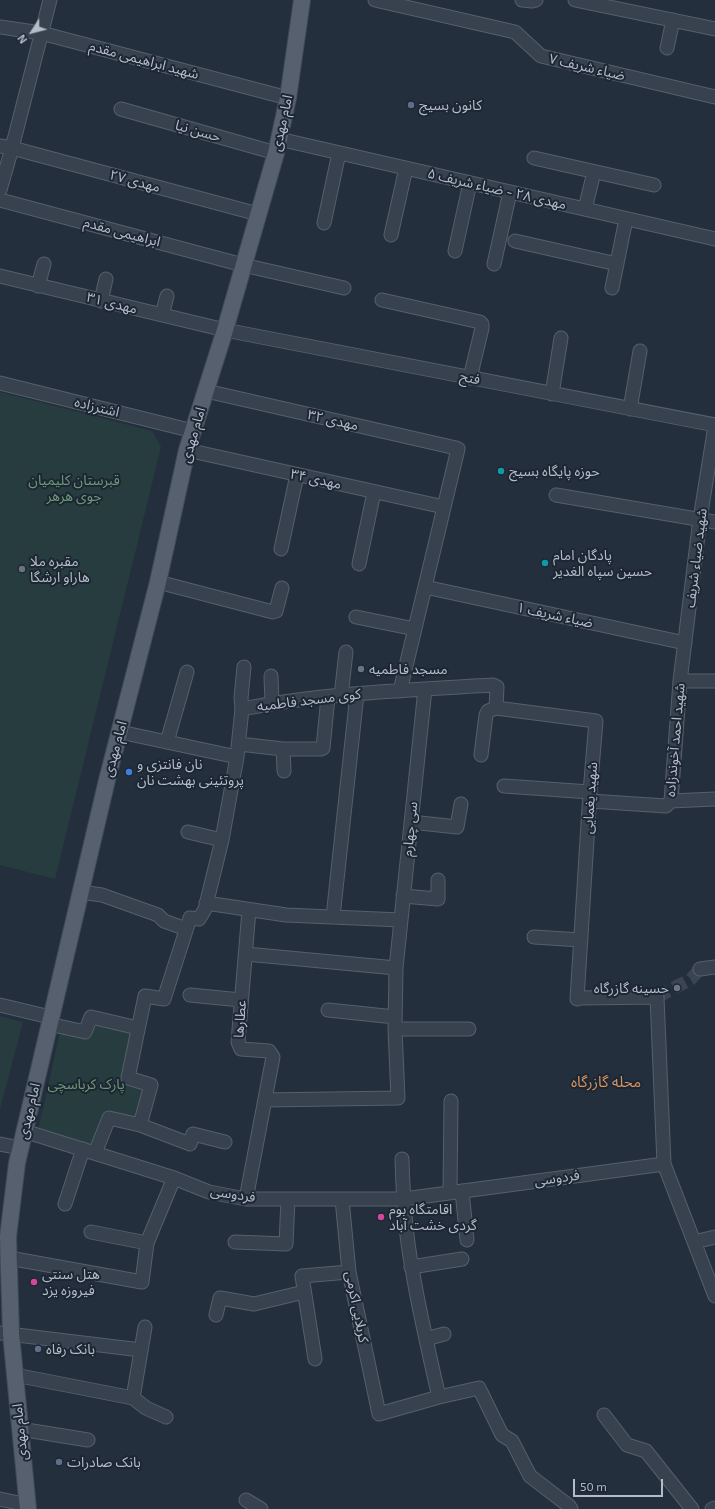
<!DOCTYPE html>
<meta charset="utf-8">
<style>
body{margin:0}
#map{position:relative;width:715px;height:1509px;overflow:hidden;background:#242f3e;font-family:"Exo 2",sans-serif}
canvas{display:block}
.north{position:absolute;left:12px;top:12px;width:40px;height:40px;-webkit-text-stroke:3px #1d2633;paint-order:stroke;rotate:234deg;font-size:11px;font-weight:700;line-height:16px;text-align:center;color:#b4bcc9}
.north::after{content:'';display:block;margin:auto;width:14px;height:18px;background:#b4bcc9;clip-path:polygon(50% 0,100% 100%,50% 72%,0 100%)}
.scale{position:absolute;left:573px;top:1479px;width:90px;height:18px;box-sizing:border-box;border:2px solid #b4bcc9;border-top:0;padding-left:5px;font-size:12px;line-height:14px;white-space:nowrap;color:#b4bcc9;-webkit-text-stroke:3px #1d2633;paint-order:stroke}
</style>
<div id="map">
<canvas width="715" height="1509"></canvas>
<div class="north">N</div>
<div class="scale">50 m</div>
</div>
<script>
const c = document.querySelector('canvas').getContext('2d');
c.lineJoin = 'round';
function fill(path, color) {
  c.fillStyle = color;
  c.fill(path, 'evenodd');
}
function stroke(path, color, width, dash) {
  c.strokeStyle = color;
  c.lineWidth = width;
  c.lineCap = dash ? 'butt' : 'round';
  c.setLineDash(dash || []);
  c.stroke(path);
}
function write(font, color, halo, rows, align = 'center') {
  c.font = font + ' "Exo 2","Noto Sans Arabic",sans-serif';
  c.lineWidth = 4;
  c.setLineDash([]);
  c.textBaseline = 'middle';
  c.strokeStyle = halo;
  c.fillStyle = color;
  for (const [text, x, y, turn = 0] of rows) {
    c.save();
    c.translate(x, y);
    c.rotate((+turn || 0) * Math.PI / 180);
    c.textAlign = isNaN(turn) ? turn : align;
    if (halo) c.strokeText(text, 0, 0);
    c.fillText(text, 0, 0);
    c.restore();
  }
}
fill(new Path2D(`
 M0,392L152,431L161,447L55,879L0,865Z
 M0,1016L23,1022L0,1109Z
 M93,1021L132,1031L122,1082L144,1086L137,1120L107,1114L91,1149L38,1131L60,1032Z`), '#263c3f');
stroke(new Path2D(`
 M657,997L691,979L700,969`), '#3a4453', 13, [13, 6]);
const minor = new Path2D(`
 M375,0L515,32L541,56L715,97
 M522,0L532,1L536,0
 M575,0L715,29
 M0,27L41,33L288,98
 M667,48L673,20
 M121,109L276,153
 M279,139L715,239
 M0,146L12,148L258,214
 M534,158L654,185
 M0,190L12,148L50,0
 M0,200L243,265L344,288
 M585,209L594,172
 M324,223L339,153
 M391,235L406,168
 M515,241L617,264
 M455,251L470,183
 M494,264L510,192
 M0,276L225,330L715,425
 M38,286L44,264
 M612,288L626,219
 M382,300L480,322L482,324V328L470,378
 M101,301L106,279
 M162,315L167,296
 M0,383L193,431
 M206,391L456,448L458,449L400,691
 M552,394L561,338
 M630,409L640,351
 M187,450L444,507
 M556,495L715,522
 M281,549L297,475
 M359,564L374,492
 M158,582L273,612L276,611L282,588
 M425,587L685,643
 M356,617L415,629
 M271,676L272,703
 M680,681H715
 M341,696L346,652
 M242,709L241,698L244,667
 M120,732L237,757L242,709C324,693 409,690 493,685L497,687L496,708L596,721L590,792L577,999
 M167,742L187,672
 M239,744L283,749H321L323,748L328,697
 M283,749L284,771
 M481,755L486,715L488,711L496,708
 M504,786L590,792
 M590,801L666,806L671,801L680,681L700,519L715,426
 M671,801L715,799
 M411,822L457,827L461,804
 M188,832L222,840
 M81,892L102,895L158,915L164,921L186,929
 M403,896L438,899V880
 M206,903L286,915L401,920
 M333,917L357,694
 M534,937L581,940
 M246,954L396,968
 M700,969L715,967
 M190,995L241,1000
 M577,998L657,997L664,1164L715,1296
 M0,1005L50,1017
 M328,1010L395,1017
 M49,1024L85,1032L91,1017L138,1028
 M395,1029H469
 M265,1100L398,1098L395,1029L396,968L425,689
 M140,1125L190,1144L193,1134L225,1142
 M24,1131L174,1178L209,1192L246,1199H404L664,1164
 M0,1144L20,1148
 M95,1153L109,1118L140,1125L151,1085L128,1078L145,996L164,999L190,918L199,919L205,909L222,840L237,757
 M402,1159C403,1195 405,1232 412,1268C419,1311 429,1354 439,1397
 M462,1191L467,1240
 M450,1192L451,1101
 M246,1199L273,1057L269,1051L241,1049L238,1042L249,910
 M342,1199L349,1272L379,1414L439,1397L479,1388L502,1435L512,1441L530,1476L569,1506L571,1509
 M65,1204L83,1149
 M91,1232L147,1243
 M235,1242L286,1244L288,1199
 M694,1242L715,1237
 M9,1258L142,1282L147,1243L174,1178
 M411,1267L462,1259
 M216,1315L220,1298L254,1304L304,1292
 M0,1333L141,1350
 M426,1339L444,1334
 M315,1359L302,1276L349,1272
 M15,1375L133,1398L146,1408L166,1417
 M133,1398L145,1327
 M604,1415L627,1445L646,1451L692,1509
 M20,1429L88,1440
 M0,1499L28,1505
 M246,1500L261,1509
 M712,1509L715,1508`);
const major = new Path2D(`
 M28,1509L11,1334L8,1237L17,1163L107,780L158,582L187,450L225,330L276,153L288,98L302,0`);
stroke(minor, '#565f6c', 15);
stroke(major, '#414a57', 18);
stroke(minor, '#38414e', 13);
stroke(major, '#56606e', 16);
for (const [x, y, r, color] of [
 [411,105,4,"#5c6f8a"],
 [501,471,4,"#0f9aa8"],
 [545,563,4,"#0f9aa8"],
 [22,569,4,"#6b7280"],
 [361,669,4,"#6b7280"],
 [129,772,4,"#3f7fe0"],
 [677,988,4,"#6b7280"],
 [381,1217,4,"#d1479c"],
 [34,1282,4,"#d1479c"],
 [38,1349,4,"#5c6f8a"],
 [59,1462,4,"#5c6f8a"]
]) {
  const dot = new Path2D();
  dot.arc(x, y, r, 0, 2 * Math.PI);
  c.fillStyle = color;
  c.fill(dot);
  stroke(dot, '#1d2633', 1.5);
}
write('14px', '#b4bcc9', '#1d2633', [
 ["شهید ابراهیمی مقدم",144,60,15],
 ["ضیاء شریف ۷",587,67,13],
 ["امام مهدی",282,123,-78],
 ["حسن نیا",198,131,16],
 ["مهدی ۲۷",135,181,15],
 ["مهدی ۲۸ - ضیاء شریف ۵",497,189,13],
 ["ابراهیمی مقدم",122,232,15],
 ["مهدی ۳۱",112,303,14],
 ["فتح",470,378,11],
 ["اشترزاده",97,407,14],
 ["مهدی ۳۲",333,420,13],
 ["امام مهدی",193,435,-74],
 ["مهدی ۳۴",316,479,12],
 ["شهید ضیاء شریف",696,558,-83],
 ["ضیاء شریف ۱",555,615,12],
 ["کوی مسجد فاطمیه",309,700,-7],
 ["شهید احمد آخوندزاده",675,740,-85],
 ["امام مهدی",115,749,-75],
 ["شهید یغمایی",590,798,-86],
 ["سی چهارم",410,829,-84],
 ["عطارها",240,1019,-86],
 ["امام مهدی",29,1111,-77],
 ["فردوسی",557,1178,-8],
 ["فردوسی",233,1194,9],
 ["کربلایی اکرمی",357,1307,79],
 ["امام مهدی",20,1432,-96]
]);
write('14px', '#b4bcc9', '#1d2633', [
 ["کانون بسیج",419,105],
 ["حوزه پایگاه بسیج",509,471],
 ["پادگان امام",553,555],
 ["حسین سپاه الغدیر",553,571],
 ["مقبره ملا",30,561],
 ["هاراو ارشگا",30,577],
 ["مسجد فاطمیه",369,669],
 ["نان فانتزی و",137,764],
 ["پروتئینی بهشت نان",137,780],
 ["حسینه گازرگاه",669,988,"right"],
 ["اقامتگاه بوم",389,1209],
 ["گردی خشت آباد",389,1225],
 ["هتل سنتی",42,1274],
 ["فیروزه یزد",42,1290],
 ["بانک رفاه",46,1349],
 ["بانک صادرات",67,1462]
], 'left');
write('14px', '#6b9a76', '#1d2633', [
 ["قبرستان کلیمیان",74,480],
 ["جوی هرهر",74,496],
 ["پارک کرباسچی",86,1084]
]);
write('15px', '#d59563', '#1d2633', [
 ["محله گازرگاه",606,1082]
]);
</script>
